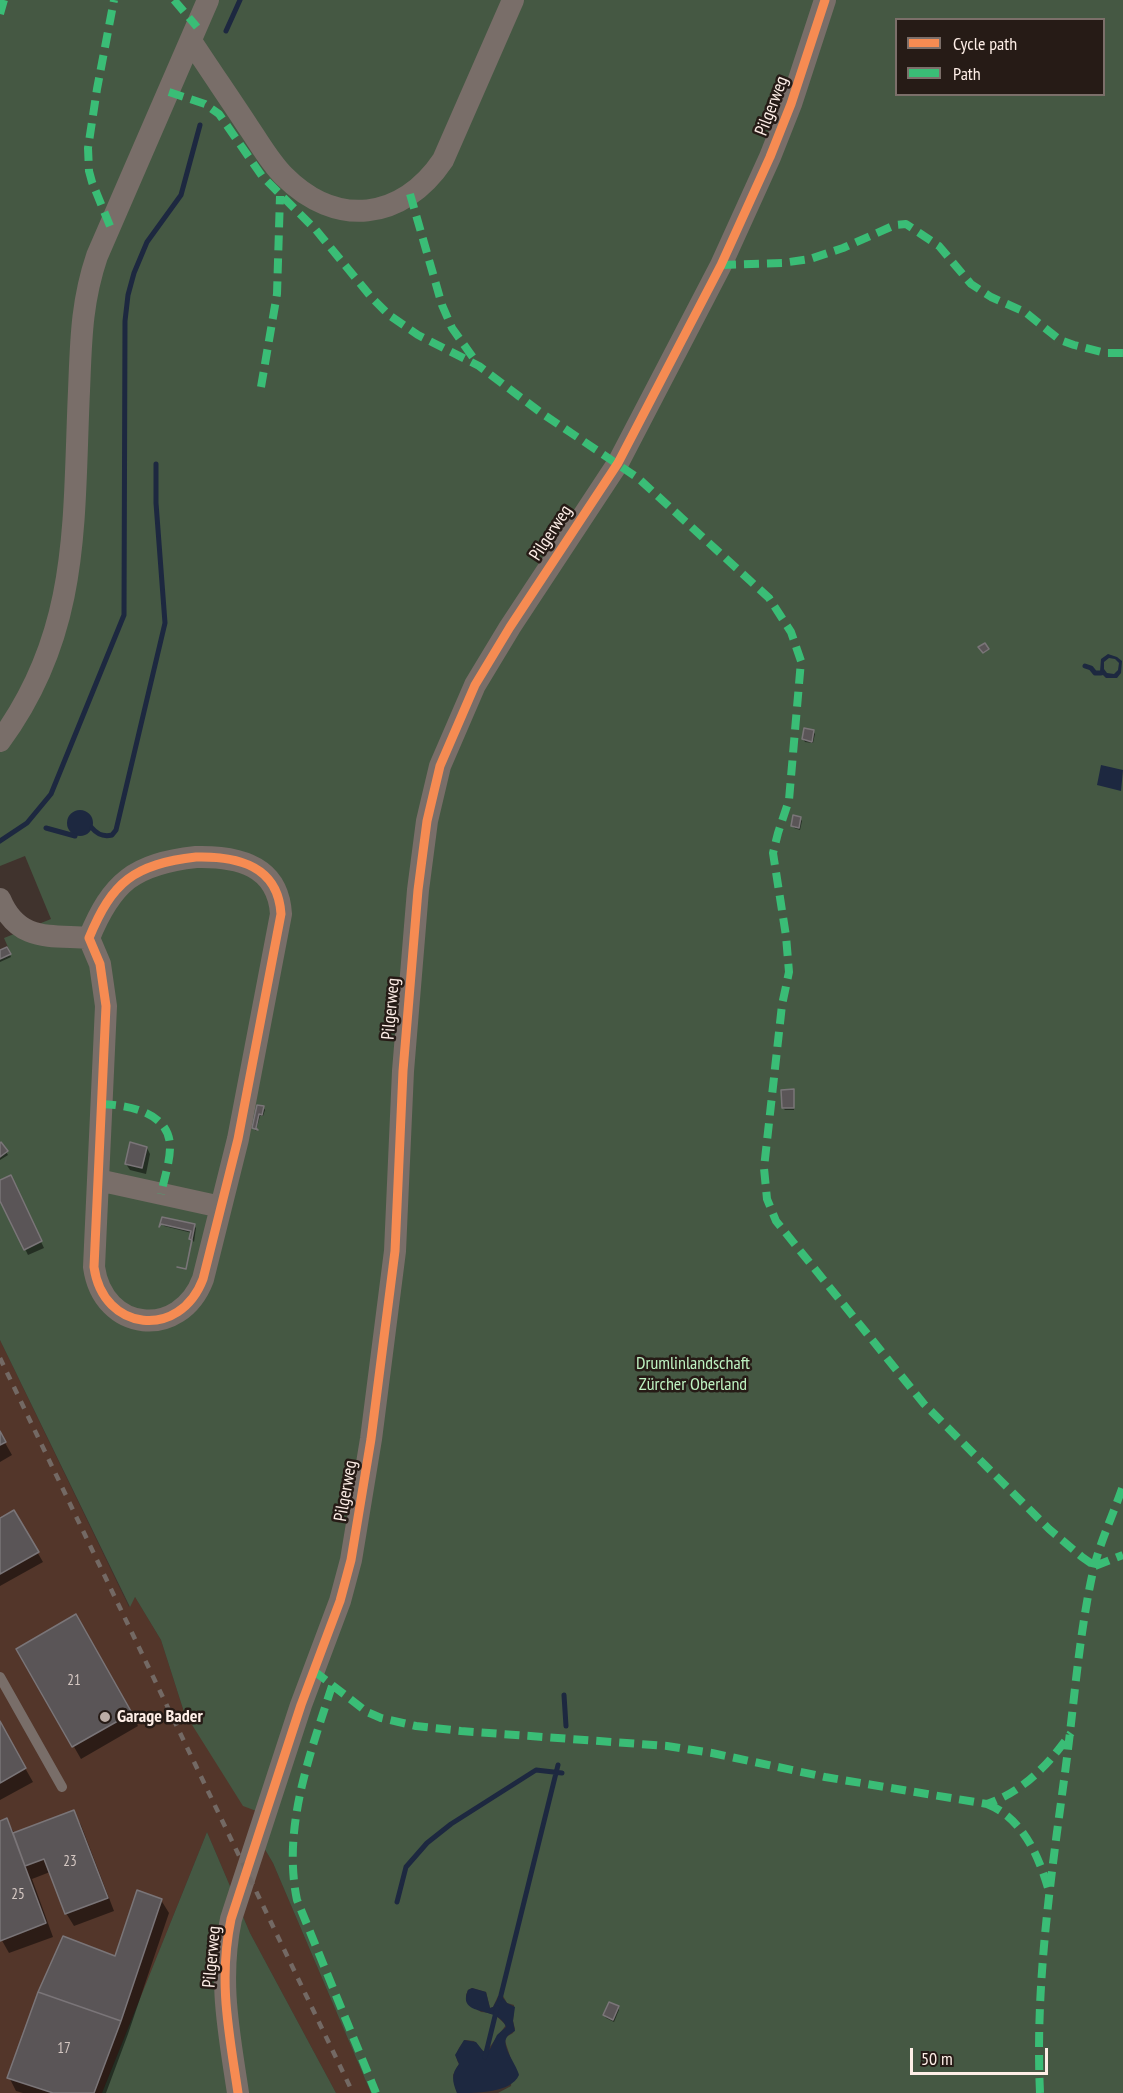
<!DOCTYPE html>
<meta charset="utf-8">
<style>
body{margin:0}
#map{position:relative;width:1123px;height:2093px;overflow:hidden;background:#40332d;font-family:"PT Sans Narrow",sans-serif}
canvas{display:block}
.legend{position:absolute;left:895px;top:18px;width:210px;height:78px;box-sizing:border-box;background:#261b16;border:2px solid #7c6f6a;margin:0;padding:8px 10px;list-style:none;font-size:18px;color:#feeee7}
.legend li{display:flex;align-items:center;gap:12px;height:30px}
.legend b{width:30px;border:2px solid #7c6f6a}
.scale{position:absolute;left:910px;top:2048px;width:138px;height:27px;box-sizing:border-box;border:3px solid #feeee7;border-top:0;padding-left:8px;font-size:18px;line-height:21px;white-space:nowrap;color:#feeee7;-webkit-text-stroke:4px #261b16;paint-order:stroke}
</style>
<div id="map">
<canvas width="1123" height="2093"></canvas>
<ul class="legend">
<li><b style="height:8px;background:#f68b52"></b>Cycle path</li>
<li><b style="height:8px;background:#3abd76"></b>Path</li>
</ul>
<div class="scale">50 m</div>
</div>
<script>
const c = document.querySelector('canvas').getContext('2d');
c.lineJoin = 'round';
function fill(path, color) {
  c.fillStyle = color;
  c.fill(path, 'evenodd');
}
function stroke(path, color, width, dash) {
  c.strokeStyle = color;
  c.lineWidth = width;
  c.lineCap = dash ? 'butt' : 'round';
  c.setLineDash(dash || []);
  c.stroke(path);
}
function write(font, color, halo, rows, align = 'center') {
  c.font = font + ' "PT Sans Narrow",sans-serif';
  c.lineWidth = 5;
  c.setLineDash([]);
  c.textBaseline = 'middle';
  c.strokeStyle = halo;
  c.fillStyle = color;
  for (const [text, x, y, turn = 0] of rows) {
    c.save();
    c.translate(x, y);
    c.rotate((+turn || 0) * Math.PI / 180);
    c.textAlign = isNaN(turn) ? turn : align;
    if (halo) c.strokeText(text, 0, 0);
    c.fillText(text, 0, 0);
    c.restore();
  }
}
fill(new Path2D(`
 M0,1340L129,1607L135,1597L161,1640L184,1712L259,1812L257,1836L273,1863L371,2093H336L250,1933L207,1832L102,2093H0Z`), '#53362a');
fill(new Path2D(`
 M0,0H1123V2093H498L511,2086L513,2065L505,2041L506,2037L513,2033L515,2029L513,2021L514,2005L507,2003L503,1996H498L493,2007L490,2008L486,1992L472,1988L468,1990L466,1995L467,2002L481,2012L493,2013L506,2025L486,2052L483,2051L474,2041L465,2040C459,2047 453,2055 459,2064L453,2075L457,2093H371L273,1863L257,1836L259,1812L243,1806L184,1712L161,1640L135,1597L130,1607L0,1340V959L11,954L4,938L51,919L25,856L0,866ZM896,20H1104V94H896Z
 M207,1832L250,1933L336,2093H102Z`), '#455843');
fill(new Path2D(`
 M1108,654L1117,657L1122,661L1121,673L1117,678H1106L1100,672L1101,659ZM1109,658L1115,659L1119,663L1118,670L1114,674L1107,673L1104,669V662Z
 M1101,765L1123,770L1121,791L1097,785Z
 M67 823a13 13 0 1 1 26 0a13 13 0 1 1-26 0Z
 M472,1988L486,1992L490,2008L493,2007L500,1994L507,2003L515,2007L513,2021L515,2031C512,2033 509,2034 507,2037C500,2045 518,2067 519,2075C511,2093 477,2093 457,2093C452,2081 451,2074 459,2064L455,2055L464,2040L476,2042L483,2051L486,2052L490,2049L497,2035L506,2027C499,2005 456,2018 468,1990Z`), '#1d2840');
fill(new Path2D(`
 M813,731L815,734L813,743L805,742L803,739Z
 M800,818L802,821L800,830L794,828L793,826Z
 M7,948L11,957L0,962V951Z
 M793,1091L794,1110H785L783,1108Z
 M258,1106L263,1107L265,1110L263,1116H260L256,1131L254,1128Z
 M1,1144L8,1155L0,1160V1145Z
 M147,1148L150,1154L146,1174L130,1170L126,1164Z
 M0,1182L13,1183L44,1248L28,1255L0,1197Z
 M162,1223L194,1226L196,1228L194,1242L191,1239L192,1233L164,1226Z
 M0,1434L12,1455L0,1462Z
 M14,1512L43,1562L0,1586V1520Z
 M75,1617L138,1726L81,1759L18,1649Z
 M0,1724L33,1782L0,1800Z
 M73,1812L81,1825L114,1911L74,1926L66,1913L50,1872L32,1879L53,1937L9,1953L0,1937V1823L6,1820L15,1834Z
 M161,1900L169,1913L128,2034L106,2093H23L16,2091L9,2077L116,1957Z
 M618,2008L619,2010L614,2022L606,2018L604,2015Z`), '#0007');
stroke(new Path2D(`
 M226,31L240,0
 M1085,666L1091,668L1095,673H1101
 M46,828L75,836
 M92,828C97,834 104,837 112,835L116,830L165,623L156,503V464
 M0,841L27,823L51,794L124,615L125,321L128,295L134,273L147,242L181,195L200,125
 M564,1695L566,1726
 M397,1902L406,1867L427,1843L451,1824L536,1770L562,1773
 M500,1999L558,1765
 M485,2057L497,2008`), '#1d2840', 5);
const building = new Path2D(`
 M985,643L989,649L983,653L978,647Z
 M804,728L814,730L812,742L802,739Z
 M793,815L801,817L799,828L791,826Z
 M7,947L11,954L0,959V950Z
 M794,1089V1108H782L781,1090Z
 M257,1105L264,1106L262,1115L259,1114L256,1128L258,1130L252,1128Z
 M1,1142L8,1151L0,1157V1143Z
 M130,1142L147,1147L142,1168L125,1164Z
 M11,1175L42,1241L24,1250L0,1201V1180Z
 M162,1217L195,1224L186,1269L177,1267L186,1269L192,1240L189,1239L191,1231L161,1224L159,1227Z
 M0,1431L6,1442L0,1445Z
 M14,1510L39,1552L0,1574V1518Z
 M76,1614L132,1713L72,1747L16,1649Z
 M0,1721L26,1768L0,1783Z
 M74,1810L108,1898L65,1914L44,1859L25,1866L13,1833Z
 M7,1818L46,1923L0,1941V1821Z
 M137,1890L162,1899L121,2021L38,1992L63,1936L115,1956Z
 M38,1992L121,2021L94,2093H53L7,2078Z
 M609,2002L619,2006L613,2020L603,2015Z`);
fill(building, '#5a5557');
stroke(building, '#7a7578', 1.5);
stroke(new Path2D(`
 M0,1677L62,1787`), '#796e69', 10);
stroke(new Path2D(`
 M191,41C210,70 230,99 249,128C260,144 270,162 284,176C336,228 402,221 443,160L513,0
 M0,741C81,631 73,521 79,391C81,343 81,303 97,256L208,0
 M196,857C237,856 278,865 281,914L238,1139L203,1279C180,1340 103,1332 94,1267L106,1006L100,964L89,938C112,882 134,864 196,857Z
 M0,899C18,942 49,935 89,938
 M98,1180L221,1207
 M238,2093C229,2032 218,1981 231,1919L301,1705L340,1601L351,1560L371,1439L395,1251L403,1071L418,890L427,821L440,766L475,685L510,627L618,463L721,265L770,157L791,104L825,0`), '#796e69', 22);
stroke(new Path2D(`
 M0,1358L353,2093`), '#736964', 4.5, [8, 8]);
stroke(new Path2D(`
 M174,0L197,27
 M0,14L4,0
 M169,92L205,104L219,114L262,176L316,230L372,298L389,315L418,335L479,366L540,412L638,478L769,598L791,632L801,661L789,800L778,833L773,853L786,936L789,972L782,1005L764,1168L767,1199L776,1221L924,1404L1049,1529L1082,1557L1095,1566
 M410,194L442,305L452,328L477,363
 M110,226L92,182L89,171L88,148L97,89L114,0
 M721,265L782,263L810,259L843,248L895,225L906,224L939,246L971,284L991,297L1025,312L1060,340L1074,345L1105,353H1123
 M261,387L277,294L280,196
 M101,1104C128,1105 170,1112 170,1147C170,1162 164,1179 161,1194
 M1095,1566L1123,1555
 M314,1671L367,1712L381,1718L416,1726L461,1731L667,1746L712,1753L825,1777L987,1804C1024,1791 1049,1764 1071,1733
 M332,1686C310,1754 282,1828 297,1900L376,2093
 M987,1804C1022,1818 1038,1854 1048,1888
 M1040,2093C1035,1988 1050,1884 1064,1780C1074,1709 1078,1637 1094,1567C1101,1540 1114,1512 1123,1486`), '#3abd76', 8, [15, 8]);
stroke(new Path2D(`
 M196,857C237,856 278,865 281,914L238,1139L203,1279C180,1340 103,1332 94,1267L106,1006L100,964L89,938C112,882 134,864 196,857Z
 M238,2093C229,2032 218,1981 231,1919L301,1705L340,1601L351,1560L371,1439L395,1251L403,1071L418,890L427,821L440,766L475,685L510,627L618,463L721,265L770,157L791,104L825,0`), '#f68b52', 9);
for (const [x, y, r, color] of [
 [105,1717,6,"#bcada6"]
]) {
  const dot = new Path2D();
  dot.arc(x, y, r, 0, 2 * Math.PI);
  c.fillStyle = color;
  c.fill(dot);
  stroke(dot, '#261b16', 2);
}
write('15px', '#d5c8c3', null, [
 ["21",74,1681],
 ["23",70,1862],
 ["25",18,1895],
 ["17",64,2049]
]);
write('18px', '#feeee7', '#261b16', [
 ["Pilgerweg",772,106,-69],
 ["Pilgerweg",551,533,-57],
 ["Pilgerweg",391,1009,-85],
 ["Pilgerweg",346,1491,-80],
 ["Pilgerweg",212,1957,-85]
]);
write('18px', '#bef2c1', '#261b16', [
 ["Drumlinlandschaft",693,1364],
 ["Zürcher Oberland",693,1385]
]);
write('bold 18px', '#feeee7', '#261b16', [
 ["Garage Bader",117,1717]
], 'left');
</script>
